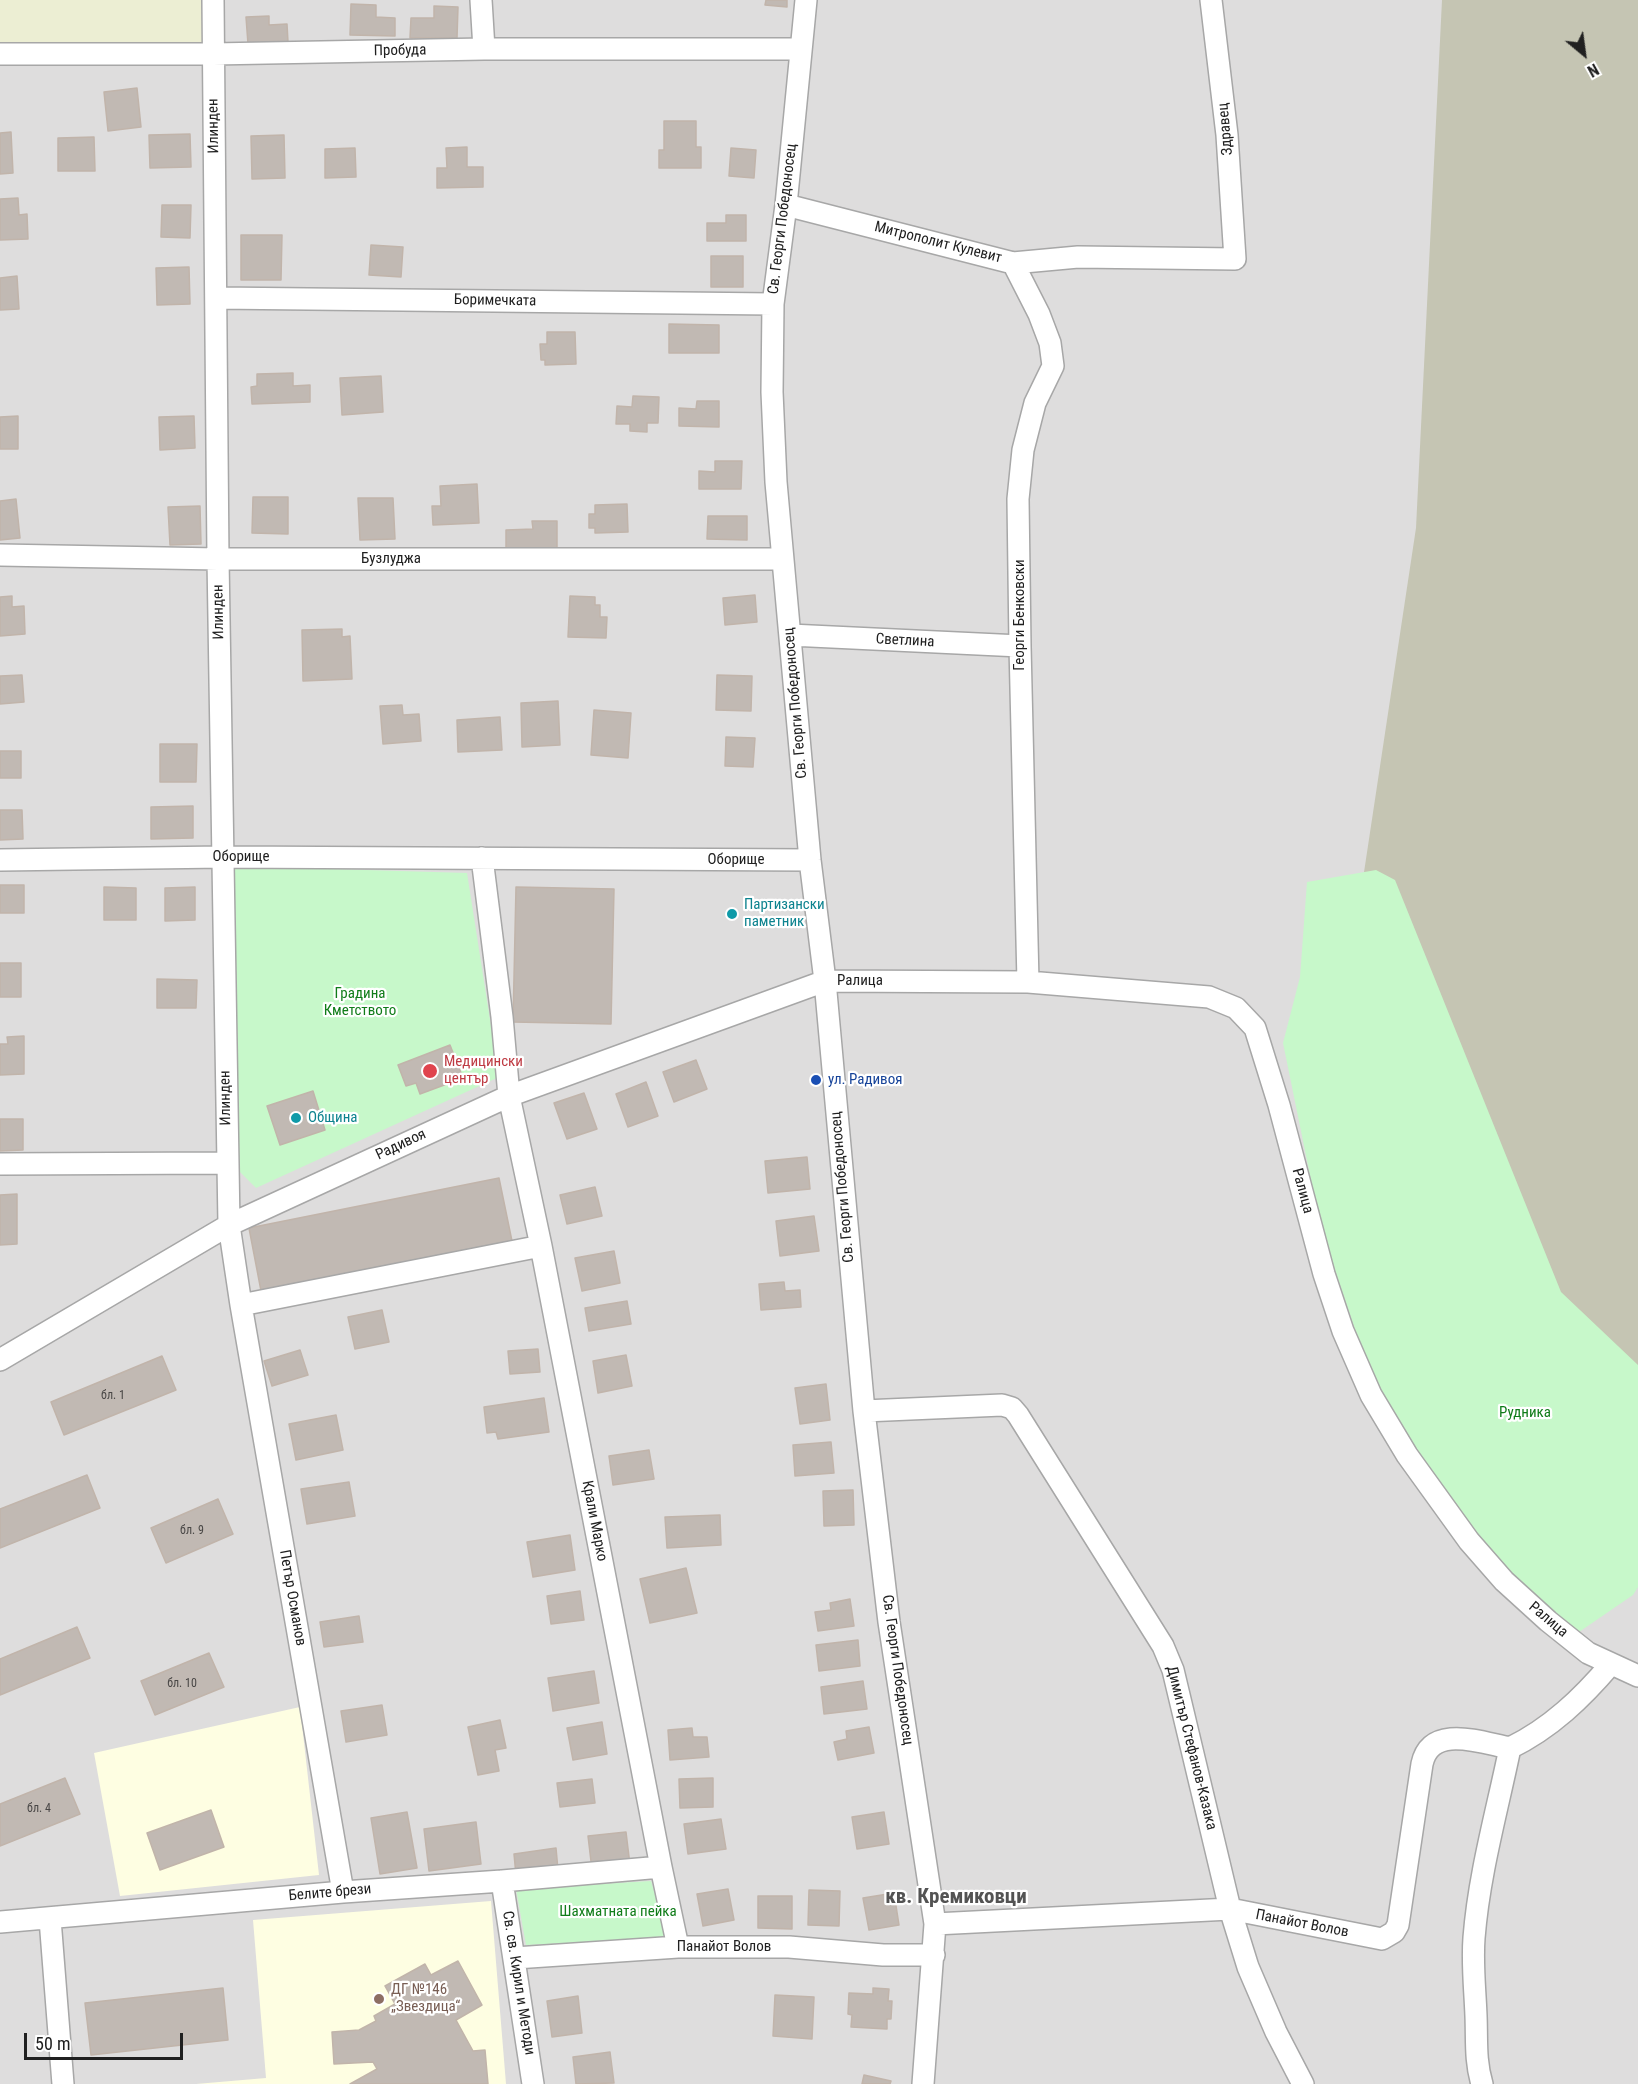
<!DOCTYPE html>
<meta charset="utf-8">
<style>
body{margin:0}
#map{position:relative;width:1638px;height:2084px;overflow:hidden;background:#f0ede7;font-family:"Roboto Condensed",sans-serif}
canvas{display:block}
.north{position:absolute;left:1554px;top:24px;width:60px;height:60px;-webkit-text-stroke:4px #fff;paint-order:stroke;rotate:151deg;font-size:16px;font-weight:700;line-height:24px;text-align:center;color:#202020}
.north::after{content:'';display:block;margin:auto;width:21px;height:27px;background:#202020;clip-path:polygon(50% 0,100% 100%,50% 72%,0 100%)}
.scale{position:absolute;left:24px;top:2033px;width:159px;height:27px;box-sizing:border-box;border:3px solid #202020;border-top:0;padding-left:8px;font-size:18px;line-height:21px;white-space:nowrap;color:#202020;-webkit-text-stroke:4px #fff;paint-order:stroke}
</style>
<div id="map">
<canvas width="1638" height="2084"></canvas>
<div class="north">N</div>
<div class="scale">50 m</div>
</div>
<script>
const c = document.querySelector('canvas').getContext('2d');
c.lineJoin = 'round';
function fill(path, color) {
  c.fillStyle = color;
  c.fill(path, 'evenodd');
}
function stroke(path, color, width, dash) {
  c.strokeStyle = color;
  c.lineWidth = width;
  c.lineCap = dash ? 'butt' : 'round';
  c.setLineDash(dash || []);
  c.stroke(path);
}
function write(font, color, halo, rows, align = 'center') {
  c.font = font + ' "Roboto Condensed",sans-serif';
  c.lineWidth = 4.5;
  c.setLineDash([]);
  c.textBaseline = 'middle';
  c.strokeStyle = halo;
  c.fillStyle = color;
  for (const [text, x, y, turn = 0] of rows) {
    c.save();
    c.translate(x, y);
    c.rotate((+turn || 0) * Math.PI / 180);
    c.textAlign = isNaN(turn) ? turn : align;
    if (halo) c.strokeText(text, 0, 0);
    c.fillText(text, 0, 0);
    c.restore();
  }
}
fill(new Path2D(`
 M213,0H1476L1638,1519V2084H0V54Z`), '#dedddd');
fill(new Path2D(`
 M300,1707L319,1875L120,1896L94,1753Z
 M491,1901L506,2084H196L266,2078L253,1920Z`), '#fefee2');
fill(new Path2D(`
 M1442,0H1638V1519L1332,1084L1416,528Z`), '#c5c5b3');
fill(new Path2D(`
 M0,0H213V54H0Z`), '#eceed3');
fill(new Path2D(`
 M232,866L467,873L499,1077L256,1188L238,1170Z
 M1376,870L1395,880L1561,1292L1638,1365V1587L1633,1595L1579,1632L1509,1578L1422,1463L1368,1368L1321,1229L1283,1043L1300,977L1307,882Z
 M651,1881L667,1938L526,1945L516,1889Z`), '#c7f8ca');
const building = new Path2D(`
 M766,0H787V7L765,5Z
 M351,4L376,5V17L395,18V36L350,35Z
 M434,6L458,7L457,38H410L411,18H434Z
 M269,16V25L287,24L288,42L248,44L246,17Z
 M137,88L141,127L108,131L104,92Z
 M664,121H696V147H701V168H659V150H664Z
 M11,132L13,173L0,174V133Z
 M190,134L191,167L150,168L149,135Z
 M284,135L285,178L252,179L251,136Z
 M94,137L95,171H58V138Z
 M467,147V167H483V187L437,188V168H447L446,148Z
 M355,148L356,177L325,178V149Z
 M731,148L756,150L754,178L729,176Z
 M18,198L19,215L27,214L28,239L0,240V199Z
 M162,205H191L190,238L161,237Z
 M726,215H746V241H707V223H726Z
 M241,235H282L281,280H241Z
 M371,245L403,247L401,277L369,275Z
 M711,256H743V287H711Z
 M189,267L190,304L157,305L156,268Z
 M17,276L19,309L0,310V278Z
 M669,324L719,325V353H669Z
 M547,332H575L576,364L545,365V360H541L540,344H547Z
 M293,373V386L310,385V402L252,404L251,387L257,386V374Z
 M381,376L383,412L342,415L340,378Z
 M633,396L659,397L658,423H647V432L630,431V424H616L617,406L632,407Z
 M697,401H719V427L679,426V408L696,409Z
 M18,416V449H0V417Z
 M194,416L195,448L160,450L159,417Z
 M715,461H742L741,489H699V471L715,472Z
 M477,484L479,523L433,525L432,506H441L440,486Z
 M253,497H288V534L252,533Z
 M358,498H393L395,539L360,540Z
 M16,499L20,538L0,540V501Z
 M627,504L628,532L595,533V528H589V514H595V505Z
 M200,506L201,544L170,545L168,507Z
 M708,516H747V540L707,539Z
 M532,521H557V550L506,551V530L533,529Z
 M755,595L757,622L725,625L723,598Z
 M12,596V607L24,606L25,634L0,636V597Z
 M570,596L595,597V605H600V617H607L606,638L568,637Z
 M342,629V637L350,636L352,679L303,681L302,630Z
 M22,675L24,702L0,704V676Z
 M717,675L752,676L751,711L716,710Z
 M558,701L560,745L522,747L521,703Z
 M402,705L403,715L419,714L421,741L383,744L380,706Z
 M594,710L631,713L628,758L591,755Z
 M500,717L502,750L458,752L457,720Z
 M726,737L755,738L753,767L725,766Z
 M160,744H197L196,782H160Z
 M0,751H21V778H0Z
 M193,806V838L151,839V807Z
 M0,810H22L23,839L0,840Z
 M0,885H24V913H0Z
 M104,887L136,888V920H104Z
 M195,887V920L165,921V888Z
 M516,887L614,889L611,1024L513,1022Z
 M0,963H21V997H0Z
 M157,979L197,980L196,1008H157Z
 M24,1036V1074L0,1075V1044H8L7,1037Z
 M450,1045L463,1078L420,1094L416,1083L406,1086L398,1065Z
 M696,1060L707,1089L674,1102L663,1072Z
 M646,1082L658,1116L628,1127L616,1094Z
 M313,1091L325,1130L280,1145L267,1106Z
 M584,1093L597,1129L567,1139L554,1103Z
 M0,1119H23V1150L0,1151Z
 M807,1157L810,1189L768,1193L765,1161Z
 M499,1178L513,1246L262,1296L249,1228Z
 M595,1187L602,1216L567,1224L560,1195Z
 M17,1194V1244L0,1245V1195Z
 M814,1216L819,1251L780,1256L776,1221Z
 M614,1251L620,1283L582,1291L575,1258Z
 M784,1282L785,1291L800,1290L801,1307L761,1310L759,1284Z
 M627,1301L631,1324L589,1331L585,1308Z
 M382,1310L389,1342L355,1349L348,1317Z
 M538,1349L540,1372L510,1374L508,1351Z
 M300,1350L308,1375L272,1386L264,1361Z
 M626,1355L632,1386L598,1393L593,1361Z
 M162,1356L176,1390L64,1435L51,1402Z
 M826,1384L830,1420L800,1424L795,1388Z
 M544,1398L549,1432L498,1439L496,1432L487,1433L484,1407Z
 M336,1415L343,1450L296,1460L289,1424Z
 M831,1442L834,1473L795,1476L793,1445Z
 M649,1450L654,1479L613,1485L609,1456Z
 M87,1475L100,1508L0,1548V1509Z
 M349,1482L355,1516L307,1524L301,1489Z
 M853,1490L854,1525L824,1526L823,1491Z
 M218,1499L233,1534L166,1563L151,1528Z
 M720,1515L721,1545L667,1548L665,1517Z
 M570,1535L575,1570L533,1577L527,1542Z
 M686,1568L697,1613L650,1623L640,1579Z
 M580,1591L584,1620L551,1624L547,1596Z
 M850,1599L854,1626L818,1631L815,1612L831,1610L830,1603Z
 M359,1616L363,1642L324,1647L320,1622Z
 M77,1627L90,1658L0,1695V1659Z
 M858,1640L860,1666L819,1671L816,1645Z
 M209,1653L224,1687L155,1715L141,1681Z
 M594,1671L599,1703L553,1711L548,1678Z
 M863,1681L867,1709L824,1714L821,1687Z
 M382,1705L387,1735L346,1742L341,1711Z
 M500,1720L506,1748L495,1750L499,1771L478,1775L468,1727Z
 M602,1722L607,1754L573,1760L567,1728Z
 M869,1727L874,1753L838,1760L834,1742L847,1739L846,1731Z
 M692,1728L693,1737H707L709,1757L670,1760L668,1730Z
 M65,1778L80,1814L0,1846V1804Z
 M713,1778V1807L680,1808L679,1779Z
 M592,1779L595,1803L560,1807L557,1783Z
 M211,1810L224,1847L160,1870L147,1833Z
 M407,1812L417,1868L380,1874L371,1818Z
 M884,1812L889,1844L857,1849L852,1817Z
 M721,1819L726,1849L688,1854L684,1824Z
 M476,1822L481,1864L429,1871L424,1829Z
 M626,1832L630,1865L592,1870L588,1836Z
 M556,1848L558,1870L516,1875L514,1854Z
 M728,1889L734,1920L703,1926L697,1894Z
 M809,1890L840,1891L839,1926L808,1925Z
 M894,1893L899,1925L869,1930L863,1898Z
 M758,1896H792V1929L758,1928Z
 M458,1961L482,2005L456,2020L473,2051L485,2050L488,2084H350L377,2069L373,2062L334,2064L332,2032L359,2030L376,2021L374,2016L395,2004L385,1986L425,1964L431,1975Z
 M223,1988L228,2040L91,2055L85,2003Z
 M873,1988L889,1989L888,2001H892L891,2019H887V2029L851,2027L852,2015L848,2014L849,1993L873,1994Z
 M775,1995L814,1997L812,2039L773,2036Z
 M578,1996L582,2033L552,2037L547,2001Z
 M610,2052L614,2083L576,2084L573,2057Z
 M864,2075L891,2081L890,2084H862Z`);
fill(building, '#c1b9b3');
stroke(building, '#c1b4aa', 1.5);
const minor = new Path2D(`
 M213,0L218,559L229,1225L241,1305L343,1892
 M481,0L484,49
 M806,0L786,205L773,304L772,392L776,482L810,860L825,981L864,1411L889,1622L935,1924L923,2084
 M0,54H213L484,49H800
 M786,205L1013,263L1078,257L1235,259L1227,135L1211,0
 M1013,263L1039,314L1050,343L1053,366L1035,403L1023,450L1018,499L1020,646L1028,982
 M216,298L773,304
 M0,555L218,559H782
 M790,635L1020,646
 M482,858L502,1017L509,1096L541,1246L661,1867L678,1947
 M0,860L223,857L810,860
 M0,1164L226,1163
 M241,1305L541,1246
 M0,1360L229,1225L509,1096L825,981L1028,982L1209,997L1236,1008L1255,1028L1279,1105L1324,1274L1343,1331L1371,1395L1407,1455L1469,1541L1504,1581L1548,1621L1588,1653L1638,1676
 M864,1411L1002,1405L1012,1408L1018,1415L1163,1646L1173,1670L1230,1909L1248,1967L1276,2032L1303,2084
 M502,1881L533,2084
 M50,1919L63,2084
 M0,1922L343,1892L502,1881L661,1867
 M935,1924L1230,1909L1382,1939L1394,1932L1398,1925L1422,1764C1431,1723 1482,1743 1510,1748
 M515,1958L678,1947H789L883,1955H934
 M1482,2084C1475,2061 1477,2040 1476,2016C1475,1989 1472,1964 1474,1938C1479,1874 1497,1811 1510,1748C1551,1728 1582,1698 1611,1664`);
stroke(minor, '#a7a7a7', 24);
stroke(minor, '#fff', 21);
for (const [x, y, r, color] of [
 [732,914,6,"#0f9aa8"],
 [430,1071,8,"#e0444e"],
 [816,1080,6,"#1a4fb4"],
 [296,1118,6,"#0f9aa8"],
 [379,1999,6,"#8d6e63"]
]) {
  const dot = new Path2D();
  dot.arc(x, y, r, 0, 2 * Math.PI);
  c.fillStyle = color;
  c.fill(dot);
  stroke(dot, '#fff', 2);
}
write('12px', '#484645', null, [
 ["бл. 1",113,1396],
 ["бл. 9",192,1531],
 ["бл. 10",182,1684],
 ["бл. 4",39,1809]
]);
write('15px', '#202020', '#fff', [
 ["Пробуда",400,51,-1],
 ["Илинден",214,126,-91],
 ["Здравец",1226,129,-95],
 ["Св. Георги Победоносец",783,219,-83],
 ["Митрополит Кулевит",938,243,14],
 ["Боримечката",495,301,1],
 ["Бузлуджа",391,559],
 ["Илинден",219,612,-91],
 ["Георги Бенковски",1020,615,-90],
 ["Светлина",905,641,3],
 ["Св. Георги Победоносец",796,703,-95],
 ["Оборище",241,857],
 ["Оборище",736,860],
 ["Ралица",860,981],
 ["Илинден",226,1098,-91],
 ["Радивоя",401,1145,-25],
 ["Св. Георги Победоносец",843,1187,-95],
 ["Ралица",1302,1191,75],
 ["Крали Марко",594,1521,79],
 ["Петър Османов",292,1598,80],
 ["Ралица",1548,1620,40],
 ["Св. Георги Победоносец",897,1670,82],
 ["Димитър Стефанов-Казака",1191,1748,76],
 ["Белите брези",330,1893,-5],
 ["Панайот Волов",1302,1924,11],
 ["Панайот Волов",724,1947],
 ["Св. св. Кирил и Методи",518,1983,81]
]);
write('15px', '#0d838f', '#fff', [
 ["Партизански",744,905],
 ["паметник",744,922],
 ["Община",308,1118]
], 'left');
write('15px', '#107c19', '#fff', [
 ["Градина",360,994],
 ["Кметството",360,1011],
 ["Рудника",1525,1413],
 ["Шахматната пейка",618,1912]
]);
write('15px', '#be3a42', '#fff', [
 ["Медицински",444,1062],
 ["център",444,1079]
], 'left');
write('15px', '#164399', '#fff', [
 ["ул. Радивоя",828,1080]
], 'left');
write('15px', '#785e54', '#fff', [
 ["ДГ №146",391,1990],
 ["„Звездица“",391,2007]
], 'left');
write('bold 21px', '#535353', '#fff', [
 ["кв. Кремиковци",956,1898]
]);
</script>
